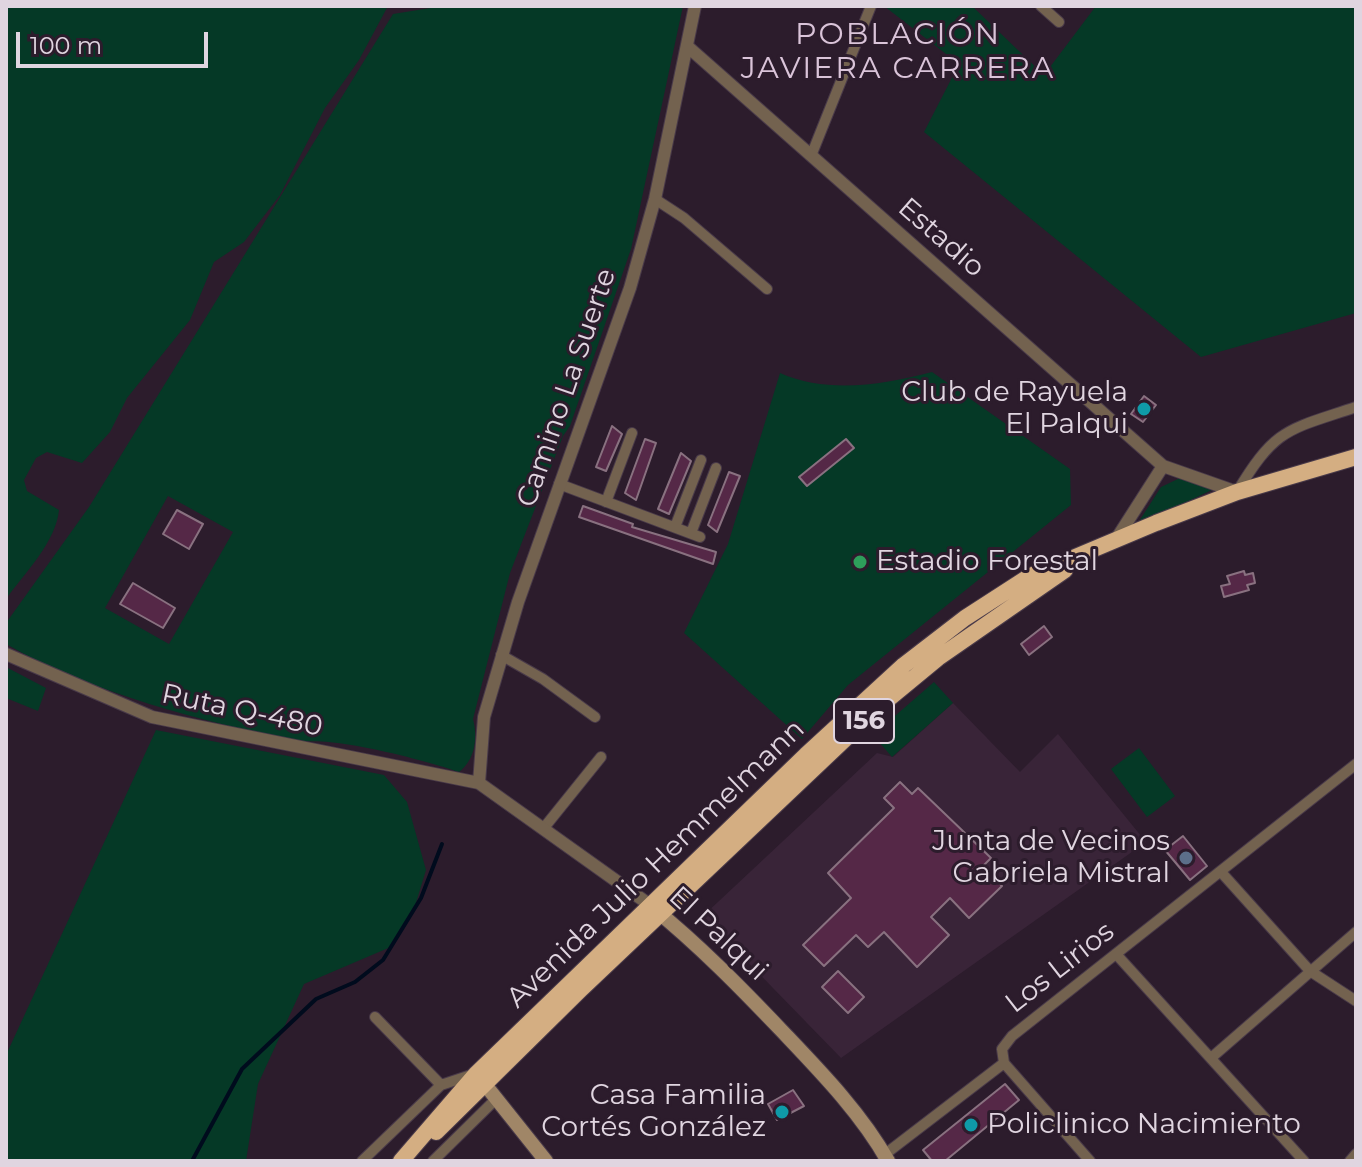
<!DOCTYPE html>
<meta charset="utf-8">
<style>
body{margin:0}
#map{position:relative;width:1362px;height:1167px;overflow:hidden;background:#2c1c2c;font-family:Montserrat,sans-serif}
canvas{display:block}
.frame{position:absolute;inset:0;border:8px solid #e0d5e0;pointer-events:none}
.scale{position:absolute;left:16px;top:32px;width:192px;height:36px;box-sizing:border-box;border:4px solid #e0d5e0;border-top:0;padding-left:10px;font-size:24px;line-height:28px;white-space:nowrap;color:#e0d5e0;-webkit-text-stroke:6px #2c1c2c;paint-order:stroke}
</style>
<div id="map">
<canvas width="1362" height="1167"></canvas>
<div class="frame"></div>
<div class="scale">100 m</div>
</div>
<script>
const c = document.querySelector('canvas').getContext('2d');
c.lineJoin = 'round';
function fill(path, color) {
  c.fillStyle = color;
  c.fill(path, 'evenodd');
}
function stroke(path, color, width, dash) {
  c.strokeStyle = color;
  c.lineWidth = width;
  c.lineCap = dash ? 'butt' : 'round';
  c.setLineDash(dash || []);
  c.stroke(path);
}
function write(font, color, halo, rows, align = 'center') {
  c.font = font + ' Montserrat,sans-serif';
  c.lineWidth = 6;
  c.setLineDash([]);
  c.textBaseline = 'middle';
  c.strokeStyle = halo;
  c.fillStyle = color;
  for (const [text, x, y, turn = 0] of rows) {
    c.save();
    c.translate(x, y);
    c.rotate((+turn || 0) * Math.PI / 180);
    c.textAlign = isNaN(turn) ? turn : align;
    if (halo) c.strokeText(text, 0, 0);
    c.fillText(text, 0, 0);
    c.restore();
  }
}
fill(new Path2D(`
 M953,703L1020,772L1058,734L1146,842L841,1058L703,916L877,753L893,757Z`), '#392438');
fill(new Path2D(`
 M6,6H388L359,60L325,108L280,195L244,242L214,262L190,320L127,398L110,432L82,463L47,452L36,458L24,480L27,491L59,510C56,542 24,574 6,599Z
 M443,6H683L631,249L570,426L563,436L510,573L473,719C478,738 475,760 459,772C428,761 327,734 298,743C197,718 98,696 6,644V623L89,507L393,14ZM168,496L233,532L169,644L105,608Z
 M884,6H972L1044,75L1096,6H1356V313L1201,357L924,132L959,64Z
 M932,372L1070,469L1071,505L848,685L802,739L684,633L728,544L780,373C828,394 882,385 932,372Z
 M1180,478L1216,488L1136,526L1161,487Z
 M6,667L46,688L38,711L6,698Z
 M934,682L953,703L892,757L873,735Z
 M156,730L384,775L407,802L426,870L415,906L393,946L304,984L258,1084L246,1161H6V1055Z
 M1139,748L1175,796L1147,817L1111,769Z`), '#053926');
stroke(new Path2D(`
 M192,1161L242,1069L316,999L355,982L383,960L421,898L442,844`), '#000b1d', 4);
const building = new Path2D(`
 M1144,396L1156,405L1143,422L1131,414Z
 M612,426L622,434L606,471L596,467Z
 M645,439L656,443L636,500L625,493Z
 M846,439L854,448L807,486L799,477Z
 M681,453L691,461L669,514L658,509Z
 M729,472L740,476L717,532L708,525Z
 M583,506L633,524L632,527L716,552L713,564L579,517Z
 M177,510L203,524L189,549L163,534Z
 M1244,571L1245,575L1253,573L1255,583L1247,585L1249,590L1224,597L1221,586L1230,584L1227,576Z
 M133,583L175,608L163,628L120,604Z
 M1044,626L1052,637L1029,655L1021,644Z
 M900,782L912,794L918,788L991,858L983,866L1002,886L969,918L950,898L931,917L949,935L917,967L884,932L868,947L856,935L824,966L803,945L851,898L828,873L894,808L884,798Z
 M1183,836L1207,866L1190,880L1165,850Z
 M838,971L864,997L848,1013L822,987Z
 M1005,1084L1019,1100L945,1161H932L923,1150Z
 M793,1090L804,1106L777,1120L768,1104Z`);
fill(building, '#552847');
stroke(building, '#897180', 2);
const minor = new Path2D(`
 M1041,6L1059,22
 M811,156L871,6
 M655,199L684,218L767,289
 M559,484L700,537
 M1237,492C1276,427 1288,430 1356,407
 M606,502L632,433
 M675,527L701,460
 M691,533L716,468
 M501,655L543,679L595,717
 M543,829L601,757
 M1221,872L1310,971L1356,1001
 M1116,954L1304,1161
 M375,1017L441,1085
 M1211,1058L1356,932
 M1004,1063L1002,1049L1012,1036L1356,764
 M1004,1063L1090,1161
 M884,1155L1004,1063
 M362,1161L441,1085L474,1074
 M433,1161L496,1099
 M1350,1161L1356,1154`);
const tertiary = new Path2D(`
 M687,46L1163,466L1237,492
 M1115,541L1163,466
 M6,654L152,717L479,783L650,905
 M479,783L484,717L518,602L630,288L655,199L695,6`);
const secondary = new Path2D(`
 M652,907C699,945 741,988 782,1031C820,1071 861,1113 888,1161
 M479,1077L546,1161`);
const trunk = new Path2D(`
 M436,1132L580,990L881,705L938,658L1065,570
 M401,1161L476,1074L806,755L904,665L965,618L1030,576L1156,523L1237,492L1356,457`);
stroke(minor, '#493a49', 12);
stroke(tertiary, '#493a49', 14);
stroke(secondary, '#493a49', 16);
stroke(trunk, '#493a49', 18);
stroke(minor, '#73624f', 10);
stroke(tertiary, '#73624f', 12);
stroke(secondary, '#a08667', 14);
stroke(trunk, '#d4ae82', 16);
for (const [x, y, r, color] of [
 [1144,409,8,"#0f9aa8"],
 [860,562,8,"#2e9e5b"],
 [1186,858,8,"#5c6f8a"],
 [782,1112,8,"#0f9aa8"],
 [971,1125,8,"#0f9aa8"]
]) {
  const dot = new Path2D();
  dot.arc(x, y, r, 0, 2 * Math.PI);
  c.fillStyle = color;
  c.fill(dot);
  stroke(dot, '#2c1c2c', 3);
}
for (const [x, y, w] of [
 [864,721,60]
]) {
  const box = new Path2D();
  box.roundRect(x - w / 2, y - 22, w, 44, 6);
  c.fillStyle = '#2c1c2c';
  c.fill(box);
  stroke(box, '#e0d5e0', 2);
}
write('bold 26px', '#e0d5e0', null, [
 ["156",864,721]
]);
write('28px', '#e0d5e0', '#2c1c2c', [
 ["Estadio",941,238,41],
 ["Camino La Suerte",567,388,-71],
 ["Ruta Q-480",242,711,12],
 ["Avenida Julio Hemmelmann",656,864,-44],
 ["El Palqui",718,934,43],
 ["Los Lirios",1060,968,-38]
]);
write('28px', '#e0d5e0', '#2c1c2c', [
 ["Club de Rayuela",1128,393],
 ["El Palqui",1128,425],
 ["Estadio Forestal",876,562,"left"],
 ["Junta de Vecinos",1170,842],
 ["Gabriela Mistral",1170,874],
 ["Casa Familia",766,1096],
 ["Cortés González",766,1128],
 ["Policlinico Nacimiento",987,1125,"left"]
], 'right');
c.letterSpacing = '2px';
write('30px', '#dac4d9', '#2c1c2c', [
 ["POBLACIÓN",898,35],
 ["JAVIERA CARRERA",898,69]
]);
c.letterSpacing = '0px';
</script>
